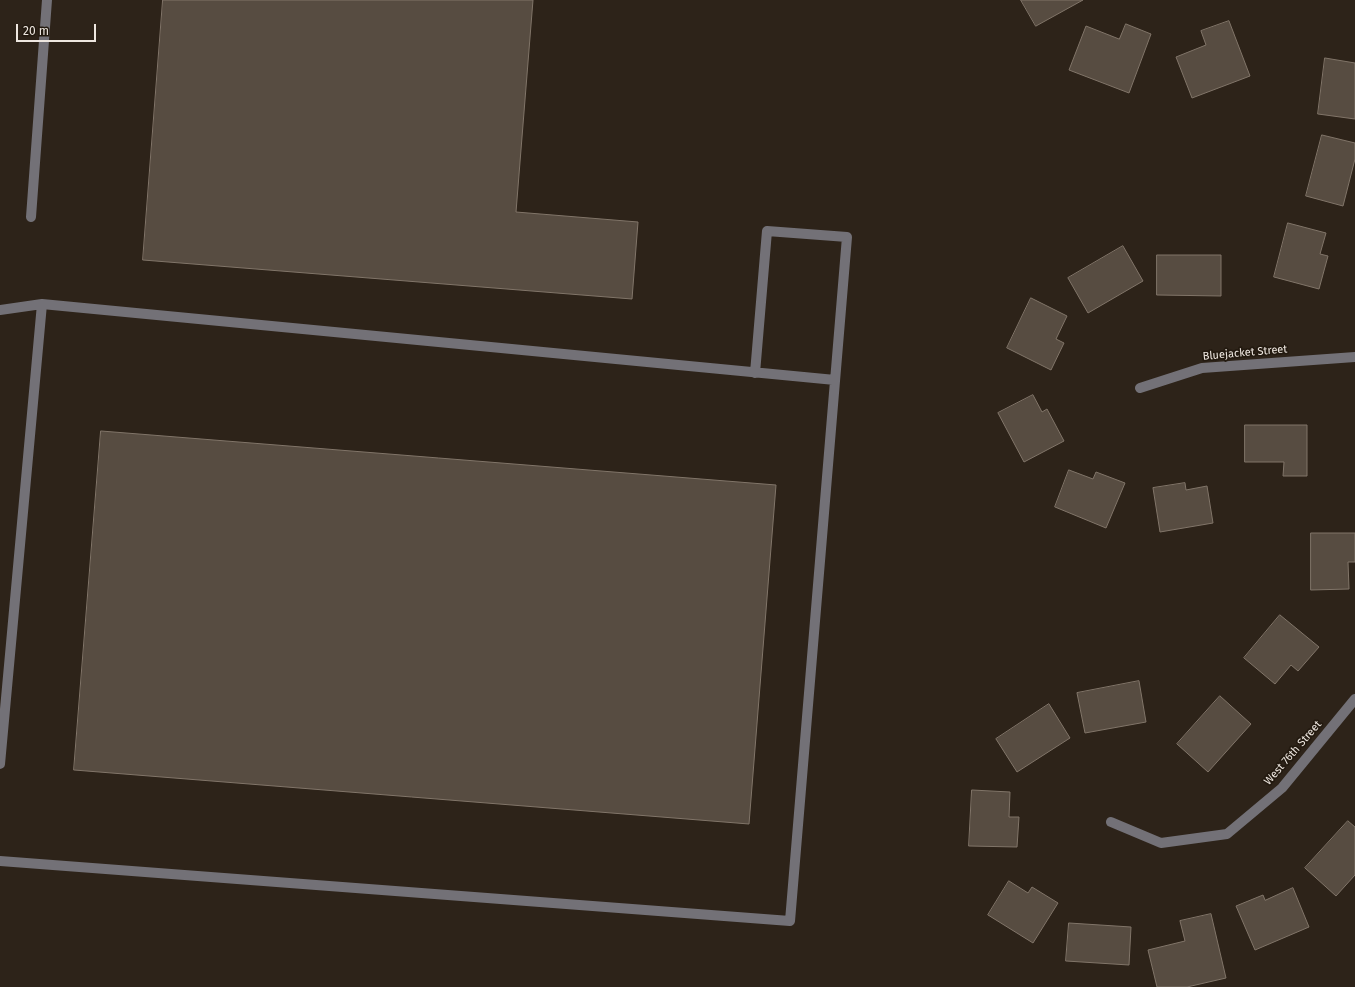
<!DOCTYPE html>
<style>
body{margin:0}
#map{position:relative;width:1355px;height:987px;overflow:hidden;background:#2d2319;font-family:"Fira Sans",sans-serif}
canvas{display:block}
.scale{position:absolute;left:16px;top:24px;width:80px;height:18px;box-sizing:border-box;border:2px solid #eee7e0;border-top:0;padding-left:5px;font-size:12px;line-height:14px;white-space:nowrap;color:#eee7e0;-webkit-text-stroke:3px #231a10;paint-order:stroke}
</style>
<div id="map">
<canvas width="1355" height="987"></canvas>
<div class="scale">20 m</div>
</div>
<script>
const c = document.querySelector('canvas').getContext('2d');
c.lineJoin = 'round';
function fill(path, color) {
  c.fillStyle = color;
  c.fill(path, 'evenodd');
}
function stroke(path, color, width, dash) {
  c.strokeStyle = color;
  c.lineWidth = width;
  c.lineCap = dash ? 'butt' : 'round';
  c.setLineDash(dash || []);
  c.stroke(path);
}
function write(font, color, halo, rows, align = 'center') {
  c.font = font + ' "Fira Sans",sans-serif';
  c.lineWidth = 3.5;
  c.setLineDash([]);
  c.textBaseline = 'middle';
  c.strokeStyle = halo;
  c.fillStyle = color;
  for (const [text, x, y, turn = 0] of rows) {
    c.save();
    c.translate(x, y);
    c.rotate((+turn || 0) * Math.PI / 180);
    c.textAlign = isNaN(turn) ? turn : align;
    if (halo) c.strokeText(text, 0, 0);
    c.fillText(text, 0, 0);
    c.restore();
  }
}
const building = new Path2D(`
 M163,0H533L516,212L638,222L632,299L143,260Z
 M1021,0H1083L1036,26Z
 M1229,21L1250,76L1192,98L1176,57L1206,45L1201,31Z
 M1126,24L1151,34L1129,93L1069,70L1086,26L1119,39Z
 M1325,58L1355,63V119L1318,114Z
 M1322,135L1355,143V159L1343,206L1306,196Z
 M1288,223L1326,233L1320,254L1328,256L1319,289L1274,277Z
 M1123,246L1143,281L1088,313L1068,278Z
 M1157,255H1221V296L1157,295Z
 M1031,298L1067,316L1056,339L1064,343L1051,370L1007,348Z
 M1033,395L1042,412L1047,409L1064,441L1024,462L998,413Z
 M1245,425H1307V476H1283L1284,462H1245Z
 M101,431L776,485L749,824L74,770Z
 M1069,470L1093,479L1096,472L1125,483L1106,528L1055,507Z
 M1185,483L1186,490L1207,486L1213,523L1160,532L1153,488Z
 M1311,533H1355V562H1348L1349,589L1311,590Z
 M1280,615L1319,647L1298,671L1291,665L1275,684L1244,658Z
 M1139,681L1146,722L1085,733L1077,693Z
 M1220,696L1251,724L1208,772L1177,744Z
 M1049,704L1070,738L1017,772L996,739Z
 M972,790L1010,792L1009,817H1019L1017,847L969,846Z
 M1348,821L1355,827V875L1336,896L1305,868Z
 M1009,881L1028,893L1032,887L1058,903L1033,943L988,915Z
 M1293,888L1309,927L1255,950L1236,906L1263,895L1265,900Z
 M1211,914L1226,978L1187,987H1157L1148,950L1185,941L1180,921Z
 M1069,923L1131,927L1129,965L1066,961Z`);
fill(building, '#574c41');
stroke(building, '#817569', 1);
stroke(new Path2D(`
 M31,217L47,0
 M0,310L42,304L835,380
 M1140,388L1202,368L1355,357
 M0,764L42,304
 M1111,822L1161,843L1227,834L1282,788L1355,699
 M0,861L790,921L847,237L767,231L755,373`), '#737177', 10);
write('11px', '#eee7e0', '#231a10', [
 ["Bluejacket Street",1245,353,-5],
 ["West 76th Street",1293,753,-49]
]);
</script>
